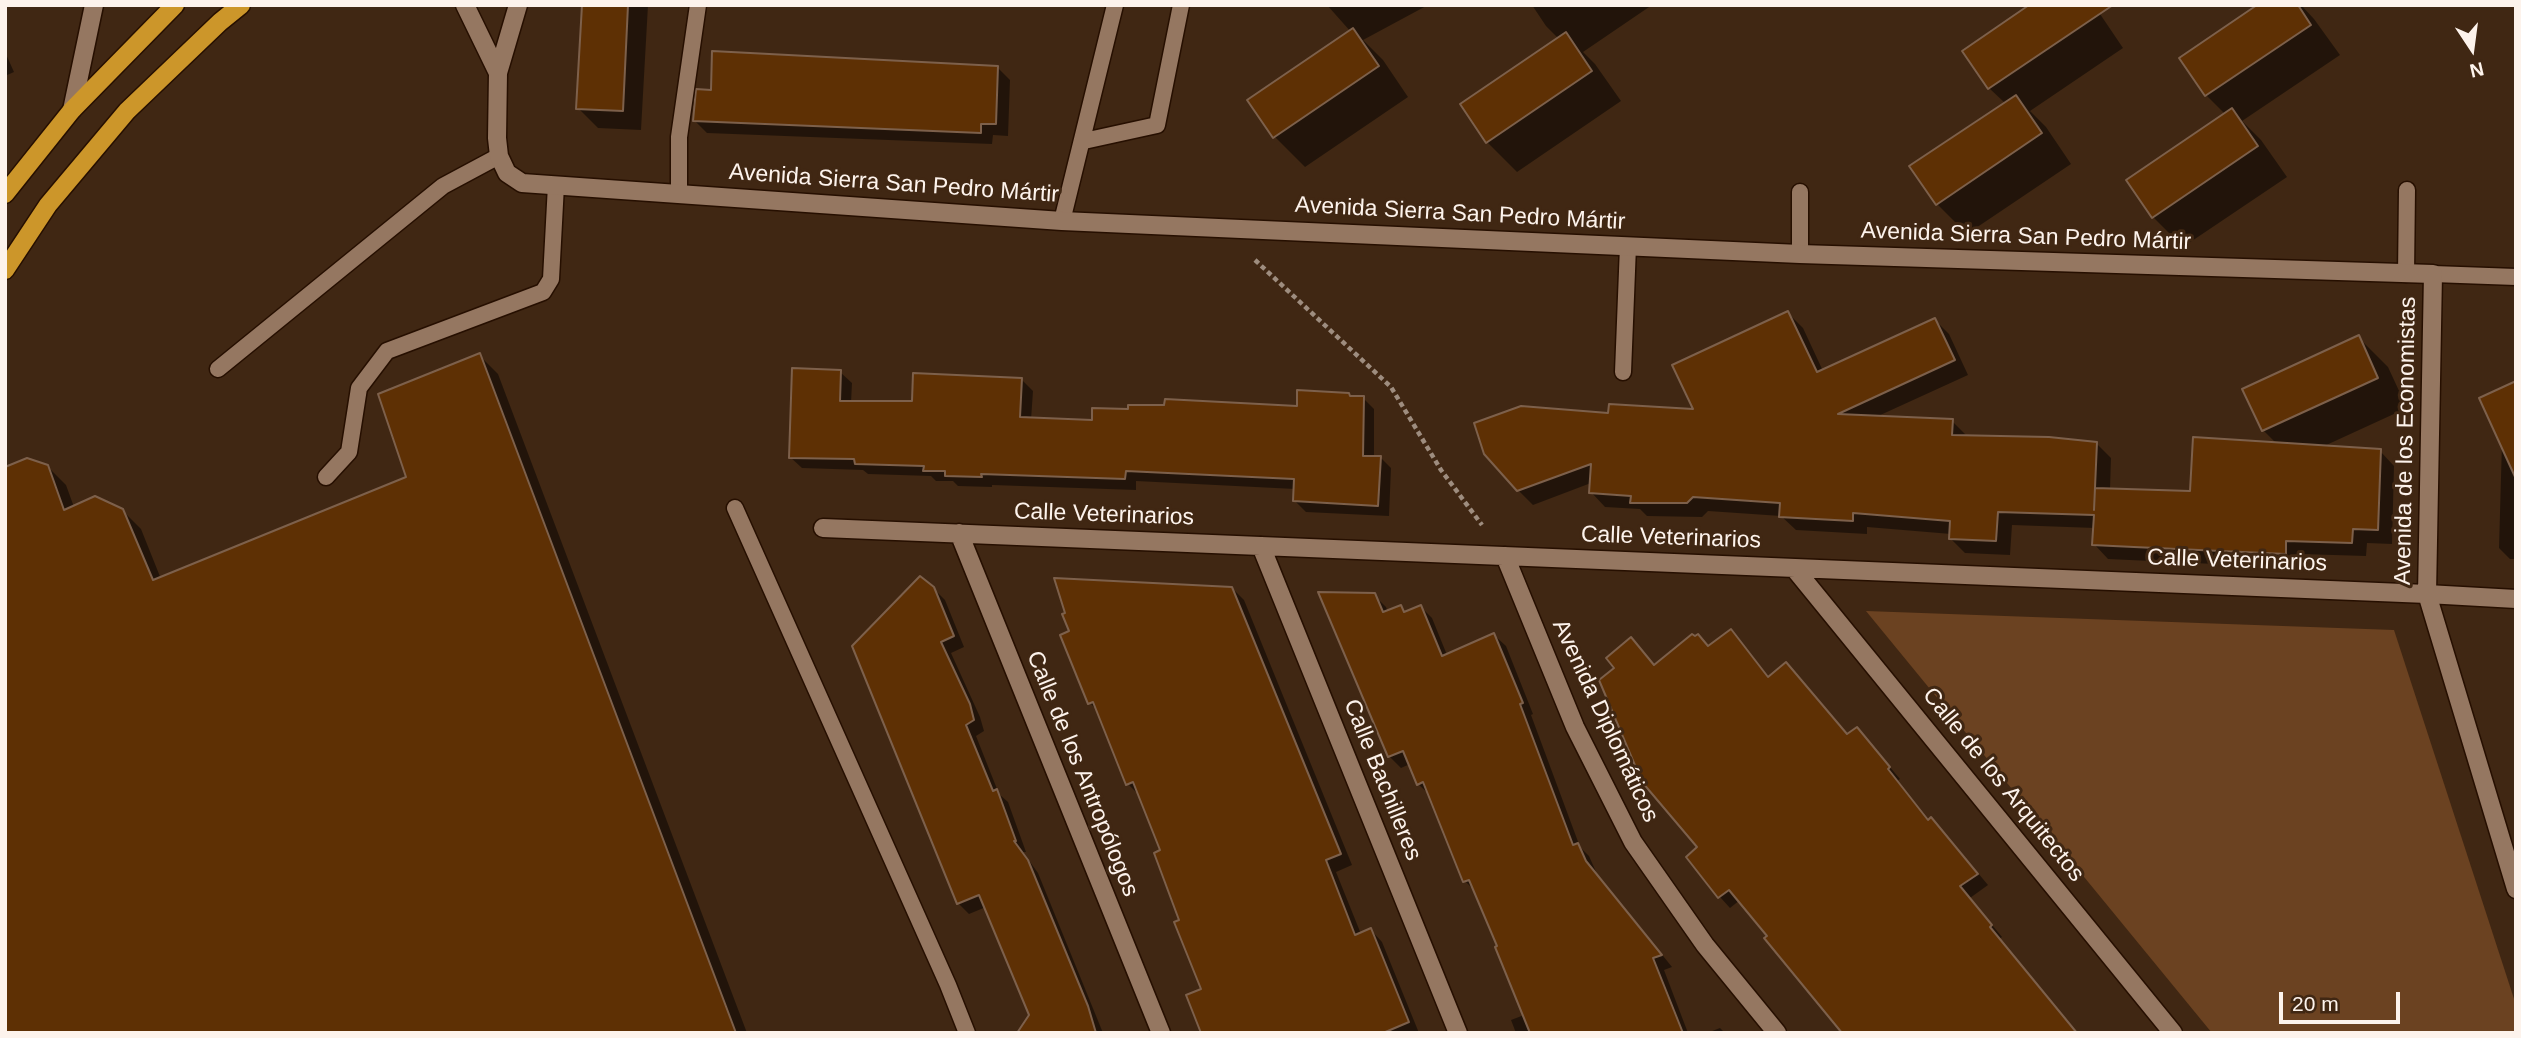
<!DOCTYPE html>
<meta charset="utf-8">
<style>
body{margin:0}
#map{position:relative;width:2521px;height:1038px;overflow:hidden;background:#402713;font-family:Arial,sans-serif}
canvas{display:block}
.frame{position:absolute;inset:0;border:7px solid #fdf3ec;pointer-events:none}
.north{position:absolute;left:2437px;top:14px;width:70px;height:70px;-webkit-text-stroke:5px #402713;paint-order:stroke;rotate:167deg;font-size:19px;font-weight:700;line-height:28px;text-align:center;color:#fdf3ec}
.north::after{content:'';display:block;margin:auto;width:24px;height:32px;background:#fdf3ec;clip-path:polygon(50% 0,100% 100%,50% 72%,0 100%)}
.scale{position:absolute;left:2279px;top:992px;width:121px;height:32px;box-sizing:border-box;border:4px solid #fdf3ec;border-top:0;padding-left:9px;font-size:21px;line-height:24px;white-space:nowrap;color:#fdf3ec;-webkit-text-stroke:5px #402713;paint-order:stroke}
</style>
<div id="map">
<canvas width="2521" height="1038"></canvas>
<div class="frame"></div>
<div class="north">N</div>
<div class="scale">20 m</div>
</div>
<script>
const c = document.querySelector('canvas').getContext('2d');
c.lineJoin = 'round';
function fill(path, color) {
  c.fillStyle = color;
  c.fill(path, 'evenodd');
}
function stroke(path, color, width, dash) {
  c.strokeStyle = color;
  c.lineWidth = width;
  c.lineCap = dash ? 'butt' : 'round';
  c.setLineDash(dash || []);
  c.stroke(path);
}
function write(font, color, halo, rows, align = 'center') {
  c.font = font + ' Arial,sans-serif';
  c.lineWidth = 6;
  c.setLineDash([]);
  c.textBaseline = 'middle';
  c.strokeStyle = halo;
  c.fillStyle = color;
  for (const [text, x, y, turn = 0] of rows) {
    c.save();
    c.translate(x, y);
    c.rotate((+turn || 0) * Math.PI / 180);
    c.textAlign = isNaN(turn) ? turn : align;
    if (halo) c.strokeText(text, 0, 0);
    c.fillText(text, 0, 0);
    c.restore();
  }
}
fill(new Path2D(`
 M1866,611L2394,630L2516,1005V1033H2212Z`), '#6b4221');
fill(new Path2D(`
 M584,5H648L641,130L598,128L578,108Z
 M1327,5H1428L1363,40L1383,60L1408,97L1305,167L1275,137L1351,32Z
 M1532,5H1652L1583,52L1595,64L1621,101L1517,172L1487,142L1559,39L1546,26Z
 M2260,5H2301L2314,19L2340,55L2242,121L2261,140L2287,177L2183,247L2153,217L2128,180L2225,114L2206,95Z
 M2098,11L2123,48L2030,111L2046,127L2071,164L1967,234L1937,204L2006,104L1989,88Z
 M5,52L14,72L5,76Z
 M997,67L1010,80L1008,136L993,135L992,144L707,133L694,120L713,92Z
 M1788,313L1803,328L1823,371L1935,320L1949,334L1968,375L1876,417L1952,421L1967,436L2096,443L2111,458L2110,490L2192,493L2277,444L2263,430L2358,337L2388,367L2407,408L2322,447L2380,451L2394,466L2392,544L2367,543L2366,556L2300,554V568L2108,559L2094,544L2095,528L2012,525L2010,555L1965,553L1950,538L1951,534L1867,527V534L1796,530L1781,516L1708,511L1702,517L1647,516L1640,509L1605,507L1591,492V483L1533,505L1518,490L1610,415L1695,411Z
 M479,355L498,374L747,1033H5L47,466L66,485L74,507L122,510L141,529L161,579L408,478Z
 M840,372L852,383L851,403L913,402L1022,380L1033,391L1031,420L1093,422L1299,408L1349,394L1352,398H1363L1374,409V457H1380L1391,468L1389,516L1306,512L1295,501V489L1136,481V490L992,485V487L958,486L953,481H936L931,476L868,474L863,470L802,468L790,457Z
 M2516,383V559H2510L2499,548L2502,442Z
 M933,588L945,600L964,647L951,653L980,717L984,731L976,736L999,794L1008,802L1026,852H1023L1038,873L1103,1033H1021L1031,1015L986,907L969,914L958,903Z
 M1232,588L1244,600L1352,865L1336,872L1361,934L1371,930L1382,942L1419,1033H1228L1203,990L1162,851L1139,795L1128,784L1099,712L1090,703Z
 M1374,595L1386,607L1388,612L1400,607L1406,613L1421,607L1432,618L1447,655L1494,635L1506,646L1533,714L1531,715L1580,847L1589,856L1597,874L1672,967L1664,970L1688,1033H1516L1511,1020L1524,1015L1500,947L1477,893L1465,881L1430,795L1418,784L1410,764L1401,768L1389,756Z
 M1731,631L1769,678L1848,736L1857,729L1867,740L1900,779L1897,781L1929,821L1942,830L1988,885L1970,898L2002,937L1999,939L2078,1033H1844L1740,900L1730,908L1720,897L1688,857L1699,847L1655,666L1698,636L1710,647Z
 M1720,1028L1725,1033H1707Z`), '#0007');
const building = new Path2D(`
 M582,5H628L623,111L576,109Z
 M2029,5H2113L1988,89L1962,51Z
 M2257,5H2298L2311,25L2205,96L2179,58Z
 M1353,28L1379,66L1273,138L1247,100Z
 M1566,32L1592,71L1486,143L1460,104Z
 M712,51L998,66L996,124H981V133L693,121L696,89L711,90Z
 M2016,95L2042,133L1936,205L1909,166Z
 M2232,108L2258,146L2152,218L2126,180Z
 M1788,311L1817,372L1935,318L1955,360L1838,414L1953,419L1952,435L2049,437L2097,442L2094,510L2095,488L2190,491L2193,437L2381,449L2378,530L2353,529L2352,543L2286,541V554L2134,547L2092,545L2094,515L1998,512L1996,541L1949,539L1950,521L1853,513V521L1779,517L1780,503L1693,497L1687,503H1630L1631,496L1589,493L1591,464L1517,491L1484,454L1474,423L1521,406L1608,413L1609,404L1693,409L1672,365Z
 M2359,335L2378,378L2262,431L2242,389Z
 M480,353L736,1033H5V467L27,458L48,465L64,510L95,496L123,509L153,580L406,477L378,394Z
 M792,368L841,370L840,401H912L913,373L1022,378L1020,417L1092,420V408L1128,409V405H1164L1165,399L1297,406V390L1349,393L1350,396H1364L1363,456H1381L1378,506L1293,501L1294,479L1126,471L1125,479L981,474L982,477L945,476V471H923L924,466L855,464L854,459L789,458Z
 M2516,381V479L2479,398Z
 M920,576L934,587L954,636L941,642L970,704L974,720L966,725L993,791L997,789L1016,841H1014L1028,860L1088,1006L1096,1033H1017L1029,1015L979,895L957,904L852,646Z
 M1054,578L1232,587L1341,854L1326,860L1355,935L1371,928L1409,1022L1383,1033H1201L1186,995L1201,989L1174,922L1179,920L1154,853L1160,850L1133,782L1126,785L1093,702L1088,704L1060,635L1069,631L1062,614L1065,613Z
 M1318,592L1375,593L1383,612L1401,605L1404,612L1421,605L1442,656L1494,633L1523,703L1520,704L1573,845L1578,843L1586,861L1662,955L1653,958L1683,1033H1530L1495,947L1497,946L1469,880L1463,882L1423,782L1417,785L1403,751L1388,757Z
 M1731,629L1768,677L1786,662L1847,734L1857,727L1890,767L1888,769L1928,820L1931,817L1978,874L1960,886L1992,925L1990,927L2077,1033H1842L1764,938L1767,936L1729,890L1718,898L1686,857L1697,847L1642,782L1599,680L1614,668L1606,658L1631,637L1654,665L1692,634L1695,636L1698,634L1708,646Z`);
fill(building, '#5e3004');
stroke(building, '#7d604b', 2);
const service = new Path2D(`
 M1084,141L1157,125L1181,5
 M679,194V137L698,5
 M1062,221L1115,5
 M1800,254V192
 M2406,274L2407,190
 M2433,274L2516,277
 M218,369L443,186L499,156
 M1623,372L1628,246
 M326,477L349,452L359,388L387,351L543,292L551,279L556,185
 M735,508L948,985L967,1033`);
const minor = new Path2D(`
 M465,5L498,73
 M518,5L498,73L497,138L499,156L507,173L522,183L1062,221L1800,254L2433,274L2427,594L2516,889
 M72,110L94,5
 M823,528L2427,594L2516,599
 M959,533L1161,1033
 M1261,546L1458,1033
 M1505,556L1575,727L1633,842L1705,945L1777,1033
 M1794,568L2173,1033`);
const primary = new Path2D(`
 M5,194L72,110L175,5
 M5,270L48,205L127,111L220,22L241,5`);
stroke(service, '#260f00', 19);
stroke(minor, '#260f00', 21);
stroke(primary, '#260f00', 21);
stroke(new Path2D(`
 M1255,260L1391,387L1441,470L1482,525`), '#9e8d7f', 4.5, [5, 3.5]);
stroke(service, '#957761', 16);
stroke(minor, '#957761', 18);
stroke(primary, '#cc962a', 18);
write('23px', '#fdf3ec', '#402713', [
 ["Avenida Sierra San Pedro Mártir",894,184,4],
 ["Avenida Sierra San Pedro Mártir",1460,214,3],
 ["Avenida Sierra San Pedro Mártir",2026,237,2],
 ["Avenida de los Economistas",2406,441,-89],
 ["Calle Veterinarios",1104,515,2],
 ["Calle Veterinarios",1671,538,2],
 ["Calle Veterinarios",2237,561,2],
 ["Avenida Diplomáticos",1605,721,65],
 ["Calle de los Antropólogos",1082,774,68],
 ["Calle Bachilleres",1382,780,68],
 ["Calle de los Arquitectos",2003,785,51]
]);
</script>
